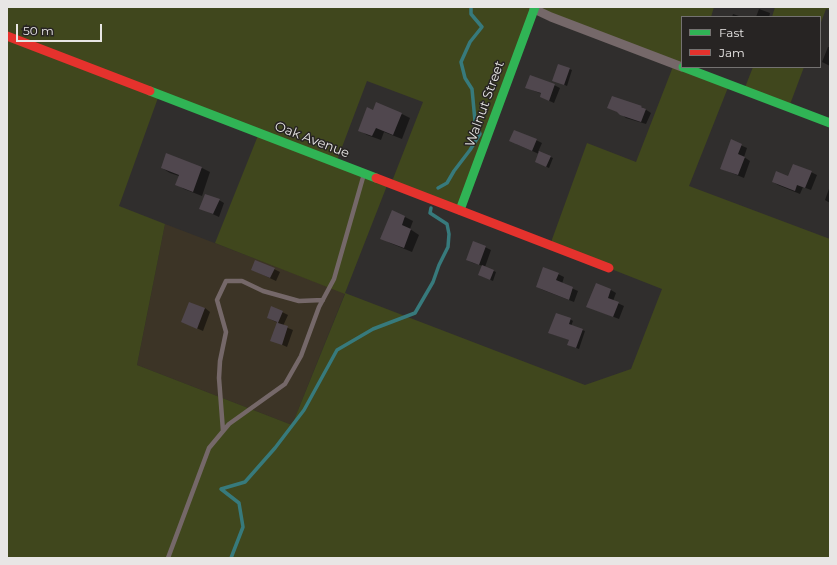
<!DOCTYPE html>
<style>
body{margin:0}
#map{position:relative;width:837px;height:565px;overflow:hidden;background:#302e2d;font-family:Montserrat,sans-serif}
canvas{display:block}
.frame{position:absolute;inset:0;border:8px solid #e8e6e5;pointer-events:none}
.legend{position:absolute;left:681px;top:16px;width:140px;height:52px;box-sizing:border-box;background:#272423;border:1px solid #747271;margin:0;padding:5px 7px;list-style:none;font-size:12px;color:#e8e6e5}
.legend li{display:flex;align-items:center;gap:8px;height:20px}
.legend b{width:20px;border:1px solid #747271}
.scale{position:absolute;left:16px;top:24px;width:86px;height:18px;box-sizing:border-box;border:2px solid #e8e6e5;border-top:0;padding-left:5px;font-size:12px;line-height:14px;white-space:nowrap;color:#e8e6e5;-webkit-text-stroke:3px #272423;paint-order:stroke}
</style>
<div id="map">
<canvas width="837" height="565"></canvas>
<div class="frame"></div>
<ul class="legend">
<li><b style="height:5px;background:#30b455"></b>Fast</li>
<li><b style="height:5px;background:#e5322d"></b>Jam</li>
</ul>
<div class="scale">50 m</div>
</div>
<script>
const c = document.querySelector('canvas').getContext('2d');
c.lineJoin = 'round';
function fill(path, color) {
  c.fillStyle = color;
  c.fill(path, 'evenodd');
}
function stroke(path, color, width, dash) {
  c.strokeStyle = color;
  c.lineWidth = width;
  c.lineCap = dash ? 'butt' : 'round';
  c.setLineDash(dash || []);
  c.stroke(path);
}
function write(font, color, halo, rows, align = 'center') {
  c.font = font + ' Montserrat,sans-serif';
  c.lineWidth = 3;
  c.setLineDash([]);
  c.textBaseline = 'middle';
  c.strokeStyle = halo;
  c.fillStyle = color;
  for (const [text, x, y, turn = 0] of rows) {
    c.save();
    c.translate(x, y);
    c.rotate((+turn || 0) * Math.PI / 180);
    c.textAlign = isNaN(turn) ? turn : align;
    if (halo) c.strokeText(text, 0, 0);
    c.fillText(text, 0, 0);
    c.restore();
  }
}
fill(new Path2D(`
 M165,224L345,293L292,425L137,365Z`), '#3c3426');
fill(new Path2D(`
 M7,7H714L711,17H682V67L729,85L689,186L830,239V558H7ZM534,9L674,64L636,162L587,143L550,245L662,289L631,369L585,385L345,293L388,183L336,163L367,81L423,102L391,184L460,210ZM159,95L259,133L215,243L345,294L292,425L137,365L165,224L119,206Z
 M775,7H830V10L826,9L820,25V17H772Z
 M753,67H804L789,107L744,90Z`), '#40471d');
fill(new Path2D(`
 M759,9L770,13L769,17H756Z
 M733,14L742,17H732Z
 M828,47H830V66L822,62Z
 M559,65L572,70L567,86L556,81Z
 M554,85L560,88L554,103L541,97L542,94L532,90L527,87Z
 M613,97L642,107L651,113L646,124L626,118L620,113L609,108Z
 M402,114L410,118L402,139L384,132L381,140L367,135L359,130Z
 M536,140L542,143L538,152L553,158L549,168L538,163L539,154L516,144Z
 M731,141L747,148L744,157L750,161L744,178L727,171L721,168Z
 M167,154L202,168L210,172L202,196L184,189L176,184L179,176L170,173L162,168Z
 M811,172L817,175L811,190L803,187L800,194L778,185L773,182L789,177Z
 M830,186V203L825,200Z
 M219,200L224,203L219,217L206,211Z
 M405,217L413,221L410,229L419,235L412,252L390,243L382,238Z
 M485,247L491,250L485,267L496,272L493,281L481,276L483,266L473,263L467,260Z
 M274,269L280,272L276,281L257,272Z
 M558,274L564,277L562,284L578,291L574,302L543,290L537,287Z
 M596,284L611,290L616,293L613,301L624,306L619,319L593,309Z
 M272,307L288,315L283,326L293,330L287,347L272,340L278,323L268,318Z
 M205,308L210,312L203,331L183,322Z
 M570,319L573,321L571,326L585,331L579,349L571,346L570,340L552,334Z`), '#0007');
stroke(new Path2D(`
 M438,188L447,183L454,171L470,150L480,134L475,121L472,89L465,78L461,62L470,42L482,27L471,14V7
 M231,558L243,527L239,503L221,489L245,482L275,448L304,410L337,350L373,329L415,313L433,282L439,265L448,247L449,234L447,224L430,213L431,208`), '#377a7c', 3.5);
fill(new Path2D(`
 M558,64L570,68L564,85L552,81Z
 M530,75L555,84L549,101L540,97L541,93L525,88Z
 M612,96L642,106L641,107L646,109L641,122L620,115L617,112L607,108Z
 M376,102L402,113L393,135L376,128L372,136L358,131L367,107L373,110Z
 M514,130L537,139L532,151L509,141Z
 M731,139L742,144L738,154L745,157L738,175L720,169Z
 M539,151L551,156L546,167L535,162Z
 M166,153L202,167L193,192L175,185L179,175L161,168Z
 M793,164L812,171L805,188L797,185L795,191L772,182L776,171L788,176Z
 M205,194L220,199L213,214L199,209Z
 M392,210L405,216L402,225L411,229L404,248L380,239Z
 M473,241L486,246L479,265L466,260Z
 M255,260L275,268L270,278L251,270Z
 M482,265L494,270L490,280L478,275Z
 M543,267L559,273L556,280L573,287L569,300L536,287Z
 M596,283L611,289L608,298L619,302L613,317L586,307Z
 M189,302L205,308L197,329L181,322Z
 M271,306L283,311L278,323L288,326L282,345L270,341L277,322L267,318Z
 M556,313L571,318L569,324L583,329L576,348L567,345L569,340L548,333Z`), '#50474e');
stroke(new Path2D(`
 M223,431L219,378L220,361L226,332L217,300L226,281H242L263,291L299,301L323,300
 M168,558L209,448L229,424L285,384L301,356L319,307L334,279L364,174`), '#756869', 4.5);
stroke(new Path2D(`
 M534,9L551,17L682,67`), '#756869', 9);
stroke(new Path2D(`
 M683,67L830,123
 M150,91L376,178
 M460,210L535,7`), '#30b455', 9);
stroke(new Path2D(`
 M7,36L150,91
 M376,178L609,268`), '#e5322d', 9);
write('13px', '#e8e6e5', '#272423', [
 ["Walnut Street",485,104,-70],
 ["Oak Avenue",312,140,21]
]);
</script>
